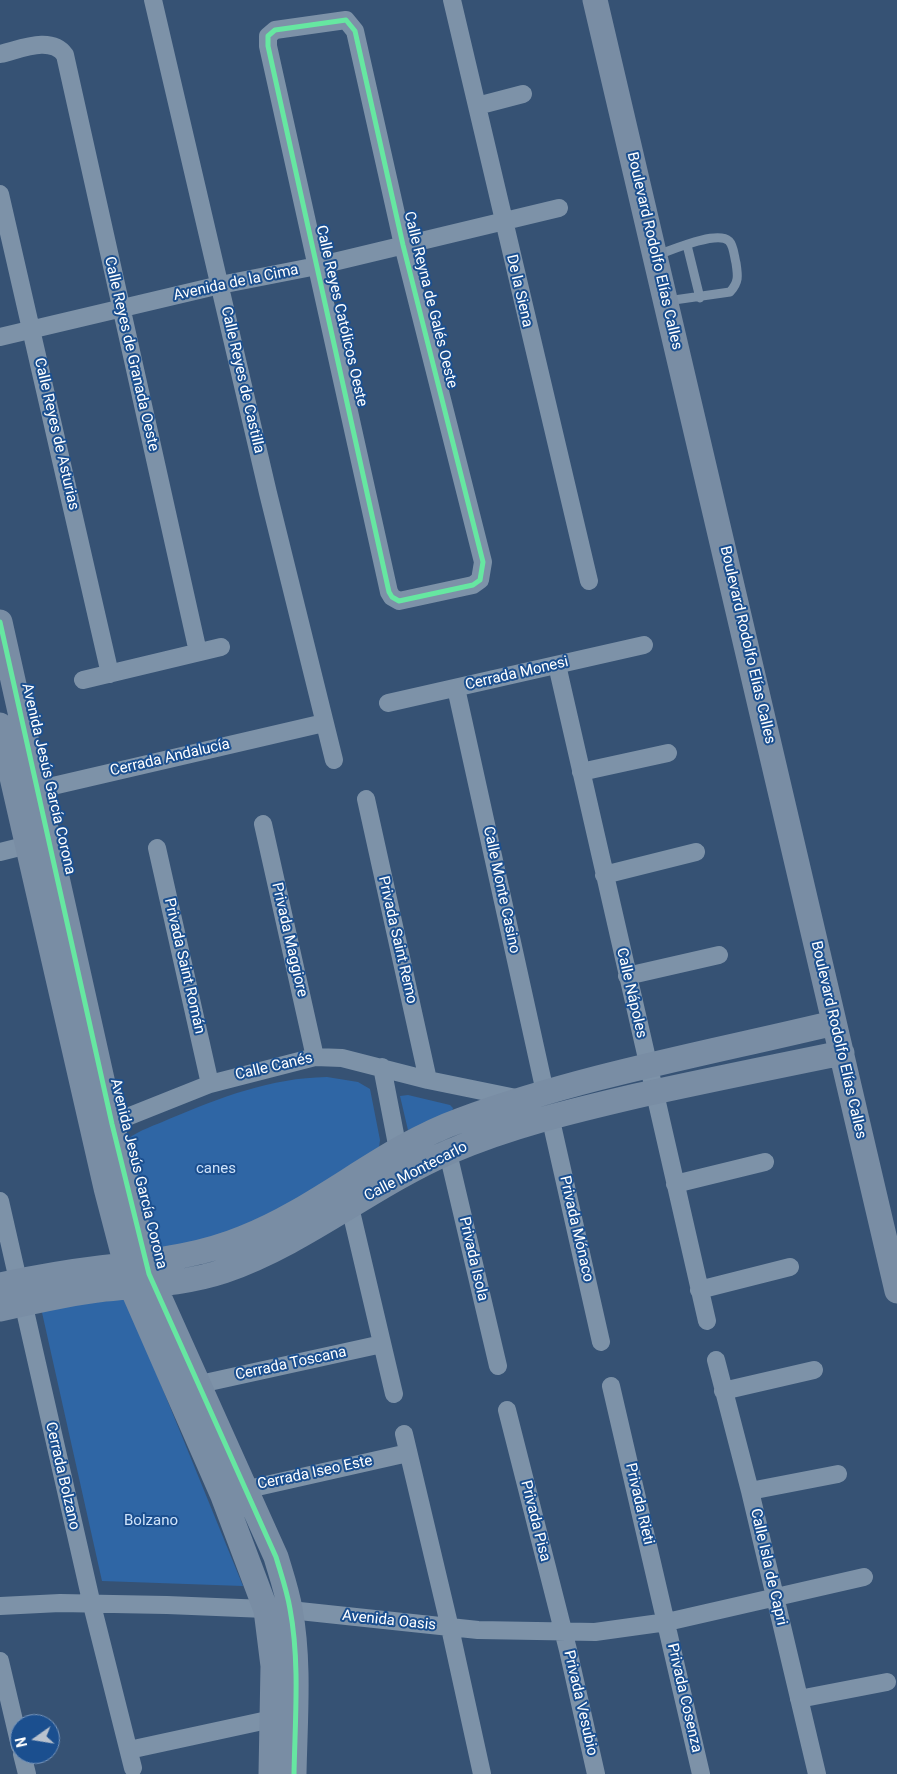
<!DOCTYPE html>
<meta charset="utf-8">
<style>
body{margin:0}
#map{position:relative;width:897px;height:1774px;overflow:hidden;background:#365274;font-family:Roboto,sans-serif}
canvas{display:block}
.north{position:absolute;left:10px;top:1714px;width:50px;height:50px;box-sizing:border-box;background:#1b4f8f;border:1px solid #7695bc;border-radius:50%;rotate:257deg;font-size:14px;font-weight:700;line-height:20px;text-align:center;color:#fff}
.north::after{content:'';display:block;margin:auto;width:18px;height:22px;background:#b9c2ce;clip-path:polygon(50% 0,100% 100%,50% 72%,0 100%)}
</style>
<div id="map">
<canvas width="897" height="1774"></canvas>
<div class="north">N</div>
</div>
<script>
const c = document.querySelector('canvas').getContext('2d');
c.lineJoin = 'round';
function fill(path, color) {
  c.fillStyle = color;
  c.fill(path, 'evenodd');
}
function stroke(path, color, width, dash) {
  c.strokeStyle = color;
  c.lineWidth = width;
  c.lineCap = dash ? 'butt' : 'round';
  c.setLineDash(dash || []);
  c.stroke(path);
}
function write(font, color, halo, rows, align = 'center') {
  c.font = font + ' Roboto,sans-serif';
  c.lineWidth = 4;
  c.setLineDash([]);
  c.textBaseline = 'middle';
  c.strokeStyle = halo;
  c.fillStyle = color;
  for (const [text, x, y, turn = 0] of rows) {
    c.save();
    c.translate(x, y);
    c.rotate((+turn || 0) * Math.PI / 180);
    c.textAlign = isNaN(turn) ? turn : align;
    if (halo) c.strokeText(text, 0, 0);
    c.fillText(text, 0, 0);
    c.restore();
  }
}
fill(new Path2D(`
 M327,1077L358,1082L370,1089L380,1140L379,1148L302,1200L206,1241L155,1249L128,1139C139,1130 156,1125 169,1119C222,1097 270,1078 327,1077Z
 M408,1095L450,1105L453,1108L451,1115L408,1130L400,1096Z
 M126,1299L243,1586L102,1581L41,1308Z`), '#2f66a5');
stroke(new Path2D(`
 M687,245L700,298
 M657,255C672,250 717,230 729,241C734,246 734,256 736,263C738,276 739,282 730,292L667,301`), '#7d92a8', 9);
stroke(new Path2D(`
 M153,0L268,493L334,760
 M452,0L589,581
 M346,20L355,31L403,245L483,562L480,580L473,585L399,601L392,597L389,592L268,46V36L275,30Z
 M0,54C19,50 51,35 65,55L198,652
 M477,106L523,94
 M0,194L110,674
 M0,337L220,285L317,266L559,208
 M557,665L707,1321
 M83,680L221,647
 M456,688L545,1092
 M388,703L644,645
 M581,772L668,753
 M27,792L324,723
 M366,799L428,1080
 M263,824L315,1057
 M157,848L210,1084
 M0,852L28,845
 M604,875L696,852
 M627,976L719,955
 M382,1067L400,1160
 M550,1116L601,1342
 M102,1127L210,1084L315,1057L342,1058L428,1080L521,1099
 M448,1153L498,1366
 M675,1184L765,1162
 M0,1201L92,1605L133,1768
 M350,1207L394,1394
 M699,1290L790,1267
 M716,1360L750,1491L817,1774
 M200,1384L382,1344
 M611,1386L701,1774
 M723,1391L814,1370
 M507,1410L568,1650L596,1774
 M404,1434L450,1628L482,1774
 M750,1491L838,1474
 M235,1492L408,1453
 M0,1606L60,1603L167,1605L290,1610L478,1630L595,1632L667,1622L864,1577
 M0,1661L20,1746
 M799,1699L887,1682
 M129,1750L272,1719
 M22,1754L27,1774`), '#7d92a8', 18);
stroke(new Path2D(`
 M595,0L897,1291
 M0,622L112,1124L149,1274L276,1557C281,1574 287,1591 290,1609C300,1662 295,1720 294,1774
 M0,725L106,1188L132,1288L223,1496L266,1610L273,1666L271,1774
 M0,1285C33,1278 67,1272 100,1268C150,1261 197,1257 243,1238C320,1208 383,1148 461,1120C581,1076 709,1053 834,1023
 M0,1309C35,1301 70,1293 105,1289C146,1285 185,1284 224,1271C305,1243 371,1186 449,1152C509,1126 572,1111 636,1096C704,1081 773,1067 842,1053`), '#798da4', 25);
stroke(new Path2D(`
 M346,20L355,31L403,245L483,562L480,580L473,585L399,601L392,597L389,592L268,46V36L275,30Z
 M0,622L112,1124L149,1274L276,1557C281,1574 287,1591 290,1609C300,1662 295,1720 294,1774`), '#66e7a1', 5);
write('15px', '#fff', '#1b4f8f', [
 ["Boulevard Rodolfo Elías Calles",654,251,77],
 ["Avenida de la Cima",236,283,-12],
 ["De la Siena",519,291,77],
 ["Calle Reyna de Galés Oeste",430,300,76],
 ["Calle Reyes Católicos Oeste",341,316,77],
 ["Calle Reyes de Granada Oeste",131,354,77],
 ["Calle Reyes de Castilla",242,380,77],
 ["Calle Reyes de Asturias",56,434,77],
 ["Boulevard Rodolfo Elías Calles",747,645,77],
 ["Cerrada Monesi",517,674,-13],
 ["Cerrada Andalucía",170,758,-13],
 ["Avenida Jesús García Corona",48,779,77],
 ["Calle Monte Casino",501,890,78],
 ["Privada Maggiore",289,940,77],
 ["Privada Saint Remo",397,940,77],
 ["Privada Saint Román",184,966,77],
 ["Calle Nápoles",631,993,77],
 ["Boulevard Rodolfo Elías Calles",838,1040,77],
 ["Calle Canés",274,1067,-13],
 ["Calle Montecarlo",416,1172,-27],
 ["Avenida Jesús García Corona",138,1174,76],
 ["Privada Mónaco",576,1229,77],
 ["Privada Isola",473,1259,77],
 ["Cerrada Toscana",291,1364,-12],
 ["Cerrada Iseo Este",315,1473,-12],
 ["Cerrada Bolzano",62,1476,77],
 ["Privada Rieti",639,1504,77],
 ["Privada Pisa",535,1521,76],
 ["Calle Isla de Capri",768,1567,77],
 ["Avenida Oasis",389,1621,6],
 ["Privada Cosenza",684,1698,77],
 ["Privada Vesubio",580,1703,77]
]);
write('15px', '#cfe3fa', '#1b4f8f', [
 ["canes",216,1169],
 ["Bolzano",151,1521]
]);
</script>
